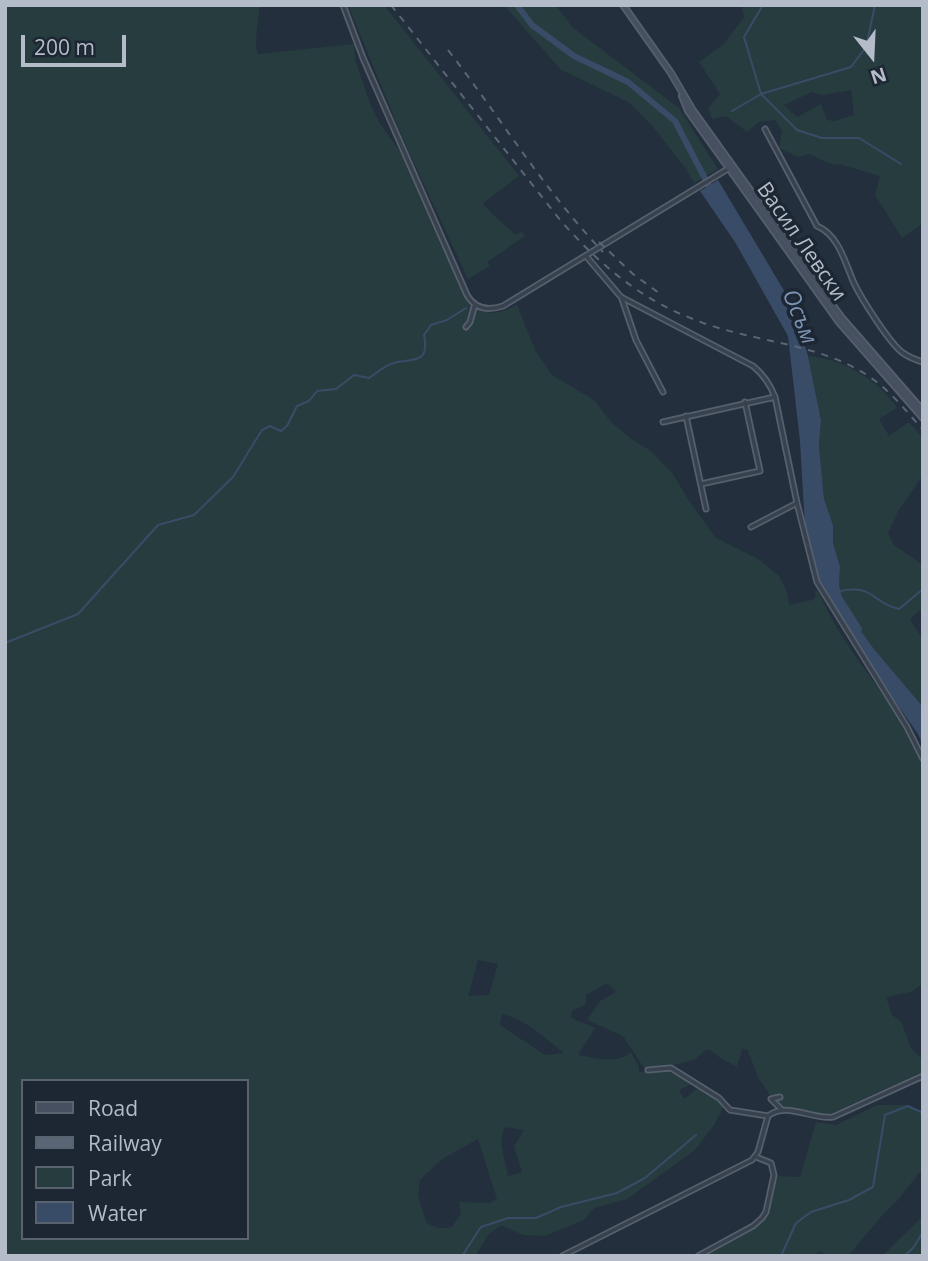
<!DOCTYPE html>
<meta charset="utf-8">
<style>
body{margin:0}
#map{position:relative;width:928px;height:1261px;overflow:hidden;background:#242f3e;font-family:"Open Sans",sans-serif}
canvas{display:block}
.frame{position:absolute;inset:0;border:7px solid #b4bcc9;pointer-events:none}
.legend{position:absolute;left:21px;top:1079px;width:228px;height:161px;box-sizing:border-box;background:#1d2633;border:2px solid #59626f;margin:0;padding:9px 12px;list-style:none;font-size:21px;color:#b4bcc9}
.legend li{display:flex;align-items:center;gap:14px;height:35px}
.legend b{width:35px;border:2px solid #59626f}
.north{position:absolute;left:837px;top:21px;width:70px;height:70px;-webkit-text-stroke:5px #1d2633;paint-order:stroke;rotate:162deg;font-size:19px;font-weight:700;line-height:28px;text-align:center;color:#b4bcc9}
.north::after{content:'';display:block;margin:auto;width:24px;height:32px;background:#b4bcc9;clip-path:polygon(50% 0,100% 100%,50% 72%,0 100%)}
.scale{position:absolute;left:21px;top:35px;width:105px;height:32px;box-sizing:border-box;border:4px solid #b4bcc9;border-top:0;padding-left:9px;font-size:21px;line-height:24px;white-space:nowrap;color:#b4bcc9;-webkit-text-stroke:5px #1d2633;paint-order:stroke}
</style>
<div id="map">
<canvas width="928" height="1261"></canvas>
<div class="frame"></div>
<ul class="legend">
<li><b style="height:9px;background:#465061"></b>Road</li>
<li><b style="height:9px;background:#5a6575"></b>Railway</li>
<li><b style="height:19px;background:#263c3f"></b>Park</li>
<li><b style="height:19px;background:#394c67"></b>Water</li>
</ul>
<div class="north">N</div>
<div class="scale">200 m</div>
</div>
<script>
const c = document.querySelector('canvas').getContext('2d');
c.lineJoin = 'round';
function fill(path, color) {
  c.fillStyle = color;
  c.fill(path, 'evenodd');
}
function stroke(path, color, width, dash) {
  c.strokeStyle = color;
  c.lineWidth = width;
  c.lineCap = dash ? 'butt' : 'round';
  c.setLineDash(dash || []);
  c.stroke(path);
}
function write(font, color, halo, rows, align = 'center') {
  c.font = font + ' "Open Sans",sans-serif';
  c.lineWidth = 7;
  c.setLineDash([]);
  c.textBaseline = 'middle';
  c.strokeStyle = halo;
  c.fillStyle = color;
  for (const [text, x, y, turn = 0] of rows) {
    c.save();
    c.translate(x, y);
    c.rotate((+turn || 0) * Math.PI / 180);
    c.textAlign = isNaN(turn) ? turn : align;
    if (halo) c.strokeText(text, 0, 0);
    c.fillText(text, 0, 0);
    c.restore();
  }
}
fill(new Path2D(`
 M5,5H259C260,21 253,40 258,54L354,44L355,59L369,101L379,122L408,163L475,308C490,317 502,312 517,305L536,352L552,375L594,400L611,422L631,439L651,451L673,474L689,501L716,538L760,560L779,576L787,592L789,605L812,600L816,597L814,590L819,592C844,655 900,703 923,767V984L911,992L886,997L892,1015L901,1021L911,1048L923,1060V1072L825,1116L780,1106L772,1098L759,1079L747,1049H742L737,1067L719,1057L710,1050H706L694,1060L673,1065L670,1069L653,1070L644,1068L623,1036L587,1020L600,1001L616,992L607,983L586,995V1004L572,1011L571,1018L595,1028L578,1055C597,1058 616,1065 631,1052L639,1067V1072L666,1070L692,1084L679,1090L684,1099L698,1088L702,1087L724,1106L714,1125L695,1150L627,1199L594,1208L584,1220L545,1236L523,1235L501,1225L489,1234L475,1256H5ZM478,960L498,964L489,995L468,996ZM502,1014C529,1021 543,1037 564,1053L545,1055L500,1025ZM23,1081H247V1238H23ZM506,1127L524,1130L514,1146L522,1172L508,1176L501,1144L503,1130ZM478,1139L497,1199L490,1203L459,1202L461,1214L452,1227C441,1229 434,1228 426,1222L418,1195L420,1180L442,1159Z
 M348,5H384L519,176L483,203L491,213L516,235L521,232L525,236L487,262L490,266L468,279L407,148Z
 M504,5H556L572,27L679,108L718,169L694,183L686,169L654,128L630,103L560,69Z
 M742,5H923V227L921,225L902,238L875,195L880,176L839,164L834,165L809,154L798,157L779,148L782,131L775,120L759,122L747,132L726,116L712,119L708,108L720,94L699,62L724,44L744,17ZM851,90L854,115L834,121L827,120L821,104L797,117L784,105L812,92L822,95Z
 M808,356C842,359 878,379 897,408L879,419L889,436L909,422L923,438V475L899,510L888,533L894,545L923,565V608L910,619L923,640V707L874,649L845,609L839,585L840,567L833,543V525L824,499L819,446L821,420Z
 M877,1105H905L923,1111V1168L897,1201L886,1211L848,1256H827L821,1251L811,1256H699L757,1225L765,1218L776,1176L800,1177L816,1122L836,1125Z
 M923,1216V1256H882Z`), '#263c3f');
fill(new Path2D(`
 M718,180L792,304L808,356L821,420L819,446L824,499L833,525V543L840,567L839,585L845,609L874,649L923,707V745L918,734L877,676L821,588L805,527L800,441L788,336L735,242L700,191Z`), '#394c67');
stroke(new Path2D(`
 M875,5L866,47L851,67L761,94L797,130L822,138H859L901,164
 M732,111L761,94L744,37L763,5
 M840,591C875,584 871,603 899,609L923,589
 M5,643L78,614L158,525L194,515L233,477L262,430L270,426L281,431L287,426L297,406L309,401L317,391L336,389L354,375L369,378C377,373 385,365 394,363C414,358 430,364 424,335L431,325L447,320L466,308
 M462,1256L481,1227L508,1218H536L561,1207L617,1193L645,1178L696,1135
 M781,1256L796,1223L811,1212L849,1200L873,1187L885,1115L908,1106L923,1113
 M904,1256L913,1248L923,1232`), '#394c67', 2);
stroke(new Path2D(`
 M517,5L532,25L574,56L628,82L675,121L712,192
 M840,599L859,629`), '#394c67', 6);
const minor = new Path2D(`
 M343,5L363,58L467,295C475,309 488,311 503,306L731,167
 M765,129L817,226C839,235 845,263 854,283C861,298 890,344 903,353C909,357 916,360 923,362
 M586,256L621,297L753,366C764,375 770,384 775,397L797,503L817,582L907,727L923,759
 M622,299L636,340L663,392
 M466,327L470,322L475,304
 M686,416L706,509
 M663,422L775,397
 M701,484L760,471L745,402
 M751,527L797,503
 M648,1070L671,1068L719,1098L730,1110L768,1116
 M780,1097L771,1099L781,1109
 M562,1256L752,1160L758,1152L768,1116C787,1101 811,1120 833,1117L923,1076
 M698,1256L753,1226L762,1218L766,1212L774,1175L771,1163L756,1157`);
const secondary = new Path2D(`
 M623,5L671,73L692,109L842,318L923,411
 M682,96L688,111L838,321L923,418`);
stroke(minor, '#565f6c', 7);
stroke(secondary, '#565f6c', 8);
stroke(minor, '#38414e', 3.5);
stroke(secondary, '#465061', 4.5);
stroke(new Path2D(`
 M391,5L561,221C598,263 640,299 693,319C751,343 823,342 874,380C893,394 908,413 923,430
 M448,50C500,117 544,190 603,252
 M599,242L633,274L663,296`), '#5a6575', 2, [7, 7]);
write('21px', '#b4bcc9', '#1d2633', [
 ["Васил Левски",801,242,55]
]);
write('italic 23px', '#7c92b1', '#1d2633', [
 ["Осъм",799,317,68]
]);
</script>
